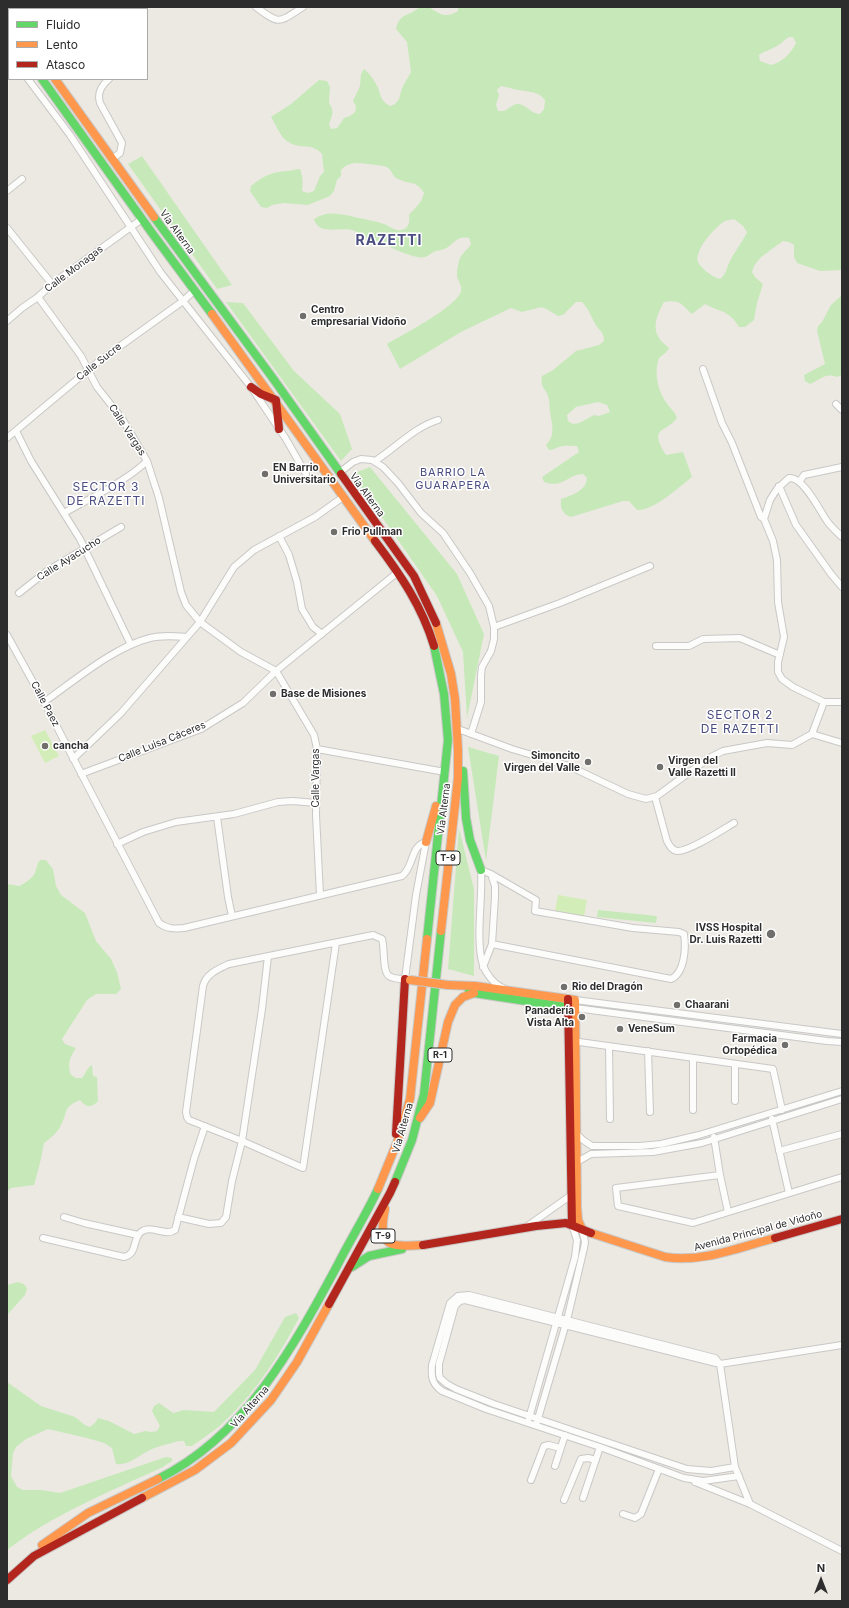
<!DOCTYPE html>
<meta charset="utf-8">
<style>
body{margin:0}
#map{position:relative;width:849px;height:1608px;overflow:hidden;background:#ece9e2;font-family:Inter,sans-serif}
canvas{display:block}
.frame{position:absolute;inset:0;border:8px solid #2d2d2d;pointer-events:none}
.legend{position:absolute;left:8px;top:8px;width:140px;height:72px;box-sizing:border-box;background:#fff;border:1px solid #ababab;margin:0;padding:5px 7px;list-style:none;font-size:12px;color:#2d2d2d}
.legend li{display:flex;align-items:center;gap:8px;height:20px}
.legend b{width:20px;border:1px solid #ababab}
.north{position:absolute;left:801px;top:1560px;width:40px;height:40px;-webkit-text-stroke:3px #fff;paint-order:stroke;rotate:0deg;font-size:11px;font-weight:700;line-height:16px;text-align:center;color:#2d2d2d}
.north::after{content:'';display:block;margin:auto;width:14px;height:18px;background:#2d2d2d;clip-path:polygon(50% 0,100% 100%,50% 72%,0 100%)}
</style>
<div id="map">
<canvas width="849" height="1608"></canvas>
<div class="frame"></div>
<ul class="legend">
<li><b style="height:5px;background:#63d668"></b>Fluido</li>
<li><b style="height:5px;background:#ff974d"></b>Lento</li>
<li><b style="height:5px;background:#b3261e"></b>Atasco</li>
</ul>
<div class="north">N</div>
</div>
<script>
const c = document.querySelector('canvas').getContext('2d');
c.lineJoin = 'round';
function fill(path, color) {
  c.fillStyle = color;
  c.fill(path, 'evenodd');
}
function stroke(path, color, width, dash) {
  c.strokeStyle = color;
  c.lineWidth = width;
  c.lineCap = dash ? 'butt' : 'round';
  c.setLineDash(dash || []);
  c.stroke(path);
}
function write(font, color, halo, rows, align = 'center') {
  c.font = font + ' Inter,sans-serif';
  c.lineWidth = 3;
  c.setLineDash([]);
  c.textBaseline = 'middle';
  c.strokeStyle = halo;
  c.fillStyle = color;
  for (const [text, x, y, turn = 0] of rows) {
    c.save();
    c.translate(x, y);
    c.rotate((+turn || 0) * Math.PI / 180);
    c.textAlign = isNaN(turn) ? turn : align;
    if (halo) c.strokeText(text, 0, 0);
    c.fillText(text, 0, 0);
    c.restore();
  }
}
fill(new Path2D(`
 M420,7H429C440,14 445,19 458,11V7H842V270L820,271L797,263L794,257V245L789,242L783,241L761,257L754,266L752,272L755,277L763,284L757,303L754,320L745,327H739C729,310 722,313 705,304L692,314C681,304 681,299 664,302C659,311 652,325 658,336C660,341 665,344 669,348C666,355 659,355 658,361C654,376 659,394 668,405C672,410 675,412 677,418C665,434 648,426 666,455L683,452L692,477C679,487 654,511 637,510L629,501H623L571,517C562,514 560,508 561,499C572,495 586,491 587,478L583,474C568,474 563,489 544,482L542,477L579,452L577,446C572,446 564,445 559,447C555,448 553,450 549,450L546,445C556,435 552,425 550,412C549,407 550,401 548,396C545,387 540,388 542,376L553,370L576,351L599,345L604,341C604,331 598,330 594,322C590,314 588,308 582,302H576L563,315L558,316C537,303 544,308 522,312L511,308L461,332L400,369L387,344C402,335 457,307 461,291C463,285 456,280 457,274C457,269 459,259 461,256C465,251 468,249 471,244L469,238C458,236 456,241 448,247C444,250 440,250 436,251C432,252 429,256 425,257C414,260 387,245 376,241C373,240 369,241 367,240C363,239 361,234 357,232C344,224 319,238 314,219C328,209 344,215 359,218C368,220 375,221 384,224C390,226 394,231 401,230C409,229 410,222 409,215C415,207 421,205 424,193C416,180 411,185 398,179C392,177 393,171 388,168C384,165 380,166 376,165C363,164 351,159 341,170V176L337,180L334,191L330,196L308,205L284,203L272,205L267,208L261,207L250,191L251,186C263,176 272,172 287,171C292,171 295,169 300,169C303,177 303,182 302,191L308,193L314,191L320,176L324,172L322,154C311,142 303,150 290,143C281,139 276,125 271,117L291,104L319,80L327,81L330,87L329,103C335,112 332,115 329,124L331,129L337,128L344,118L350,116L355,112L356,106L353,101L360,86L361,74L364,69C370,74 375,81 378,88C381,96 381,101 390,106L395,104L399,99L402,88L411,72L407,42L396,29C398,18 403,16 411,13C414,11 417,9 420,7ZM789,37H793L796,43C791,53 783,62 771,65L760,61L759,55C764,51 768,51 773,48C779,46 784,40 789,37ZM501,86C505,87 510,88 514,89C524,92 538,90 545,100L544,109L540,114C531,114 523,102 516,104C512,105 508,109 504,111H498L496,105L499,95L497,90ZM734,219L743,226L747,232C742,243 734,252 729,263C726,270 726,274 720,279C713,277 702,270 698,262C694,250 715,227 725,221C727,220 731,220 734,219ZM598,402L607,405L610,412L599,416L594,415L579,423L573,424L568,421L567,415L576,407Z
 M142,156L232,285L217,289L128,164Z
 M842,295V375L837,377C825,372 820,380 810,384L805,381L804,375L825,364L817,331L818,326L822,322L831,305Z
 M226,302L243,303L294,371L340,414L352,449L341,461Z
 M370,467L457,574L484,634L467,718L463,652L437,596L352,474Z
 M468,747L499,756L486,861Z
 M459,828L474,889V976L448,969Z
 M40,860H46L53,869L56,886L61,895L85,913L96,941L111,959L117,972L121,989L116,994H96L87,1000L62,1039L65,1044L76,1048C70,1057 67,1064 71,1075L76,1078H82C86,1073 87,1068 92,1065L93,1076L97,1077L98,1101C92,1108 86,1108 80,1100C61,1108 69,1112 60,1127C56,1134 51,1138 44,1143L40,1163L34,1185L11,1188L7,1192V884L19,886C23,884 30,880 33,876C37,871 36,865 40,860Z
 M598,910L657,916L656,923L597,917Z
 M18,1282L24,1284L27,1289L25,1295L7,1315V1285Z
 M296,1313L299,1318C280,1354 256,1392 226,1420C216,1430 203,1438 192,1446H186L184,1441H179C169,1444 157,1446 148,1451C137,1456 129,1466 116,1464L112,1448L104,1443L87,1438L48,1429L26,1439L16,1447L13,1453L11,1476L17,1487L23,1490H41L60,1493L166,1457L172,1458V1461L163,1467C109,1492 54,1514 7,1550V1382L41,1406L75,1417L85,1425L90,1427L95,1423L98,1418L109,1421L134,1434L145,1431L151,1432L157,1431L160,1426L152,1411L154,1406L159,1403L173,1413L184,1410L214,1412L255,1370L285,1317Z`), '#c7e9ba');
fill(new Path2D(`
 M45,730L59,756L45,763L31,736Z
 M558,895L587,900L584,916L555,911Z`), '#d2edb7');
const street = new Path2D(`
 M256,7C280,25 278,23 303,7
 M76,9L78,7
 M7,66L9,63
 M28,79L70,135L161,273L251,387L286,439L306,474
 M109,79C101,86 97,93 100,103L122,143L120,153L112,159
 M7,191L22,179
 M7,228L52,284
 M38,297L81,356L97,387L123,420L147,461L159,498L181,592L186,605L200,622L234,567L254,550L315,517L343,497
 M7,321L22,308L38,297L52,284L142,219
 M703,369L722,423L732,443L761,517L764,519
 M836,404L842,410
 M16,431L31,461L80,539L131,645
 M7,438L98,362L183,301L195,290
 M375,461C397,447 413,428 438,420
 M339,473L353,462L361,459L372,460L383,467L398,483L421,513L443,533L470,573L489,606L494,627V639L491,651L482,667L481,675V702L471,734
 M799,482L804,475L842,467
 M779,486L796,525L831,574L842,587
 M64,513C89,499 128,480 147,461
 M279,536L289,555L297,582L302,609L313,627L322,634
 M19,593L47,571L121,527
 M494,627L560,603L650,566
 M7,635L44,702L159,923C167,929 175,929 184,928L402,876C414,867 410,846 426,842
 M656,646H689L703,639L740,638L780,655
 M276,671L314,735L317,749L316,815L320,895
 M44,702C74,681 114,647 150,638C162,635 174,636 187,637
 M824,702L793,687L782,679L778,672V662L784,637L778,602L777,560L773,541L764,519L770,500L777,489L789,478C803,476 820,511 827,521C831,527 837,532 842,537
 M458,729L512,749L569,766L628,794L646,799L657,796L709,758L723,751L767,743L792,745L812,734L842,743
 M812,734L824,702H842
 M317,749L445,772
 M73,759L121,713L200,622L241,652L276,671
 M81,774L201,729L243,703L276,671L398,572
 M655,797L667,841C669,845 672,851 678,851C690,851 722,830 734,823
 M217,817L228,897L232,916
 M117,844L143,832L176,822L234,814L278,802L293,801L316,803
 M336,943L303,1168L242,1141L189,1120L187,1117L186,1112L203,986C206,974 218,969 229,964L373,935L382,939C385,948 382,971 389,976C393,979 400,979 405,979L416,895L426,842
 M492,944L671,979C685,973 686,947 684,934L679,932L633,928L535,911L536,900L491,874L481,870C483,898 475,940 483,965C486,974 494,984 503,988
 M483,967L492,944L495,897V886L491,874
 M575,1000L842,1034
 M575,1008L827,1041L842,1042
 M572,1041L773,1069L782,1110
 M609,1046L610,1119
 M648,1051L650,1112
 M735,1101V1064
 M693,1110V1058
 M772,1119L789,1193
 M576,1133L583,1140L592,1146H640L661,1144L699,1135L842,1091
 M714,1137L720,1175L728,1212
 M779,1151L842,1134
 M577,1162L591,1154L653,1152L702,1143L842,1099
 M720,1175L616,1188L618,1206L693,1223L842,1177
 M64,1217L84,1223L138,1235
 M178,1217L209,1224L221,1223L226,1217L232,1181L242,1141L262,1009L268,956
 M526,1227L570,1196
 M43,1238L124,1257C138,1254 132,1239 141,1232C151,1224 165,1237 175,1230L194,1159L205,1126
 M529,1418L575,1257L577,1240L572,1225
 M537,1422L567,1320L584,1248L585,1242L582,1229
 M555,1466L565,1435
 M735,1467L711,1471L687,1469L494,1404L456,1389L447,1384L440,1378L439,1374V1364L455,1306L460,1301L465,1300L720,1364L842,1345
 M739,1476L703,1481L684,1478L600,1447L486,1409L442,1391C432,1384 431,1377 432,1365L450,1303L458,1296L469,1295L715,1358L720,1364L735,1467L750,1504
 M531,1480L544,1446L549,1445L560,1448
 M695,1482L750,1504L842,1551
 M583,1498L600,1447
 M564,1500L581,1459L588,1458L596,1460
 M623,1514L635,1518L641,1514L659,1469`);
const fast = new Path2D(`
 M7,31L9,34
 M42,79L152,233L212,314
 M154,217L272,377L341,474
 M463,771L466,818L470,840L481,870
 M427,939L448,740L444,694L434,646
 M469,991L474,993L572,1008
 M395,1182L412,1140L424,1094L441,931
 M352,1267L369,1256L402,1249
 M158,1479C245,1436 293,1348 337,1266C350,1240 366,1215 378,1189`);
const slow = new Path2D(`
 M55,79L154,217
 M212,314L375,541
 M436,623L451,674L455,699L458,750V778L441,931
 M426,842L436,806
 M448,985L475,986L575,1000L577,1207L578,1220L582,1229
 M420,1118L430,1103L448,1022L455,1005L463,997L474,993
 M378,1189L398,1140L410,1099L427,939
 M385,1209C377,1247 389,1247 423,1245
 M591,1233L665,1257C702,1263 740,1247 775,1238
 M142,1498L195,1470L231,1443L271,1400L297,1362L329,1304
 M42,1545L88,1513L158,1479`);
const jam = new Path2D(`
 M7,13L9,15
 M251,387L261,394L276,400L279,429
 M341,474L414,576L436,623
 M375,541C400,574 422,606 434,646
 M568,999L572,1225
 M396,1134L405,979
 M775,1238L842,1219
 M423,1245L536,1226L566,1223L591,1233
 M329,1304L390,1193L395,1182
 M7,1580L34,1556L142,1498`);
stroke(street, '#c9c8c7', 8);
stroke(fast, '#c9c8c7', 10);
stroke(slow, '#c9c8c7', 10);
stroke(jam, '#c9c8c7', 10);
stroke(street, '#fcfcfb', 6);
stroke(fast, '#63d668', 8);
stroke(slow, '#ff974d', 8);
stroke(jam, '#b3261e', 8);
const slowBridge = new Path2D(`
 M410,980L448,985`);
stroke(slowBridge, '#c9c8c7', 10, []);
stroke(slowBridge, '#ff974d', 8);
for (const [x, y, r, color] of [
 [303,316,4,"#706f6c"],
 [265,474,4,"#706f6c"],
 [334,532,4,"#706f6c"],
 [273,694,4,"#706f6c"],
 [45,746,4,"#706f6c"],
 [588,762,4,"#706f6c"],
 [660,767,4,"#706f6c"],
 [771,934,5,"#706f6c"],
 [564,987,4,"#706f6c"],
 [677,1005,4,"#706f6c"],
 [582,1017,4,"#706f6c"],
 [620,1029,4,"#706f6c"],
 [785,1045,4,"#706f6c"]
]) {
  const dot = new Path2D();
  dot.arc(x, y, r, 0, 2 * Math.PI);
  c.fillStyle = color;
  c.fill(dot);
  stroke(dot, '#fff', 1.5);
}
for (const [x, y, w] of [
 [448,858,24],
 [440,1055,24],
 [383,1236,24]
]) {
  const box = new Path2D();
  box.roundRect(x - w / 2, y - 7, w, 14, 3);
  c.fillStyle = '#fff';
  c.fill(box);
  stroke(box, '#2d2d2d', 1);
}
write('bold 9px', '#2d2d2d', null, [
 ["T-9",448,858],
 ["R-1",440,1055],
 ["T-9",383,1236]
]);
write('10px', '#2d2d2d', '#fff', [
 ["Vía Alterna",177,232,54],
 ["Calle Monagas",74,269,-37],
 ["Calle Sucre",99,362,-38],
 ["Calle Vargas",127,430,57],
 ["Vía Alterna",367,495,54],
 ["Calle Ayacucho",69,559,-32],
 ["Calle Paez",45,704,62],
 ["Calle Luisa Cáceres",162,742,-22],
 ["Calle Vargas",316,778,-90],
 ["Vía Alterna",444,809,-83],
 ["Vía Alterna",403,1128,-74],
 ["Avenida Principal de Vidoño",758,1231,-15],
 ["Vía Alterna",250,1407,-49]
]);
write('bold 10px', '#2d2d2d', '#fff', [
 ["Centro",311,310],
 ["empresarial Vidoño",311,322],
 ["EN Barrio",273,468],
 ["Universitario",273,480],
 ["Frio Pullman",342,532],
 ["Base de Misiones",281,694],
 ["cancha",53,746],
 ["Simoncito",580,756,"right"],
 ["Virgen del Valle",580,768,"right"],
 ["Virgen del",668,761],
 ["Valle Razetti II",668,773],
 ["IVSS Hospital",762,928,"right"],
 ["Dr. Luis Razetti",762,940,"right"],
 ["Rio del Dragón",572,987],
 ["Chaarani",685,1005],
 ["Panadería",574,1011,"right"],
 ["Vista Alta",574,1023,"right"],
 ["VeneSum",628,1029],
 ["Farmacia",777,1039,"right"],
 ["Ortopédica",777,1051,"right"]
], 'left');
c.letterSpacing = '1px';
write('11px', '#4a4c82', '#fff', [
 ["BARRIO LA",453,473],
 ["GUARAPERA",453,486]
]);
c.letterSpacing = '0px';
c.letterSpacing = '1px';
write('12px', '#4a4c82', '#fff', [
 ["SECTOR 3",106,487],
 ["DE RAZETTI",106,501],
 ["SECTOR 2",740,715],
 ["DE RAZETTI",740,729]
]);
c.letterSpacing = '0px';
c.letterSpacing = '1px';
write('bold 14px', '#4a4c82', '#fff', [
 ["RAZETTI",389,241]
]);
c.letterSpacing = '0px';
</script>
